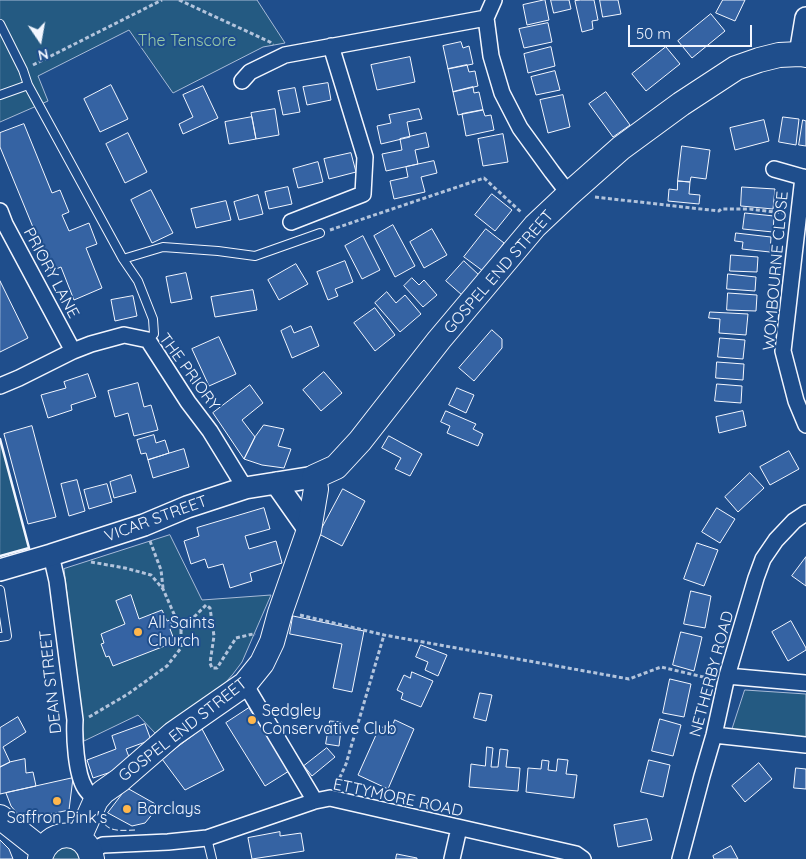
<!DOCTYPE html>
<style>
body{margin:0}
#map{position:relative;width:806px;height:859px;overflow:hidden;background:#1f4e8c;font-family:Quicksand,sans-serif}
canvas{display:block}
.north{position:absolute;left:15px;top:15px;width:50px;height:50px;-webkit-text-stroke:4px #1f4e8c;paint-order:stroke;rotate:168deg;font-size:14px;font-weight:700;line-height:20px;text-align:center;color:#f2f6ff}
.north::after{content:'';display:block;margin:auto;width:18px;height:22px;background:#f2f6ff;clip-path:polygon(50% 0,100% 100%,50% 72%,0 100%)}
.scale{position:absolute;left:628px;top:25px;width:124px;height:22px;box-sizing:border-box;border:2px solid #f2f6ff;border-top:0;padding-left:6px;font-size:15px;line-height:18px;white-space:nowrap;color:#f2f6ff;-webkit-text-stroke:4px #1f4e8c;paint-order:stroke}
</style>
<div id="map">
<canvas width="806" height="859"></canvas>
<div class="north">N</div>
<div class="scale">50 m</div>
</div>
<script>
const c = document.querySelector('canvas').getContext('2d');
c.lineJoin = 'round';
function fill(path, color) {
  c.fillStyle = color;
  c.fill(path, 'evenodd');
}
function stroke(path, color, width, dash) {
  c.strokeStyle = color;
  c.lineWidth = width;
  c.lineCap = dash ? 'butt' : 'round';
  c.setLineDash(dash || []);
  c.stroke(path);
}
function write(font, color, halo, rows, align = 'center') {
  c.font = font + ' Quicksand,sans-serif';
  c.lineWidth = 4;
  c.setLineDash([]);
  c.textBaseline = 'middle';
  c.strokeStyle = halo;
  c.fillStyle = color;
  for (const [text, x, y, turn = 0] of rows) {
    c.save();
    c.translate(x, y);
    c.rotate((+turn || 0) * Math.PI / 180);
    c.textAlign = isNaN(turn) ? turn : align;
    if (halo) c.strokeText(text, 0, 0);
    c.fillText(text, 0, 0);
    c.restore();
  }
}
const green = new Path2D(`
 M0,0H257L285,43L263,47L173,93L129,30L38,76L48,101L0,122Z
 M0,439L29,548L0,556Z
 M170,535L202,600L271,595L242,662L233,674L207,704L155,733L138,715L84,741L64,569Z
 M745,690L806,694V737L732,730Z
 M71,843L82,859H48V855Z`);
fill(green, '#245a82');
stroke(green, '#a8bbd7', 1);
const building = new Path2D(`
 M545,0L549,20L527,25L523,5Z
 M551,0H569L571,9L554,13Z
 M581,0H594L598,20L592,21L593,29L582,32L575,1Z
 M600,0H618L621,14L603,17Z
 M723,0H745L735,21L716,13Z
 M711,14L725,31L692,58L678,41Z
 M548,23L552,42L524,48L519,29Z
 M461,42L463,48L469,46L473,64L448,69L443,46Z
 M551,47L555,66L528,73L524,54Z
 M666,47L680,64L646,91L632,74Z
 M410,57L415,82L377,90L371,65Z
 M467,65L469,72L475,71L478,86L453,92L448,69Z
 M555,71L560,90L536,95L531,77Z
 M328,83L331,100L307,105L303,87Z
 M111,85L128,119L100,132L84,99Z
 M203,86L218,118L183,134L179,124L193,117L183,95Z
 M473,87L474,93L479,92L483,110L458,115L453,92Z
 M295,88L300,112L283,115L278,91Z
 M606,92L630,125L613,137L589,104Z
 M563,95L570,127L548,133L540,100Z
 M275,109L279,135L256,139L251,113Z
 M419,109L422,119L407,122L410,137L381,144L377,126L391,123L389,115Z
 M483,110L485,116L491,115L494,130L466,136L462,114Z
 M252,117L256,139L229,144L225,122Z
 M783,117L799,119L796,145L779,142Z
 M764,120L769,141L735,150L730,128Z
 M803,120L806,121V146L799,145Z
 M24,124L52,193L60,190L69,212L62,215L69,231L89,223L97,244L86,248L102,288L74,300L61,267L51,271L0,147V133Z
 M128,133L147,172L125,183L106,144Z
 M426,133L429,147L415,150L418,164L386,171L382,154L402,150L400,139Z
 M503,134L508,162L483,166L478,139Z
 M682,146L710,150L706,179L691,177L690,182L678,181Z
 M351,153L356,172L329,179L324,159Z
 M434,161L437,173L421,177L425,192L394,199L390,181L408,177L406,167Z
 M318,162L323,182L298,188L293,169Z
 M678,181L690,182L689,194L700,195L699,204L668,201L669,189L677,190Z
 M288,187L292,204L269,209L265,192Z
 M742,187L775,189L773,209L741,206Z
 M151,190L173,233L152,243L131,200Z
 M492,194L512,210L495,231L475,215Z
 M258,195L263,214L239,220L234,202Z
 M226,201L231,220L196,228L191,209Z
 M745,213L774,216L773,232L743,229Z
 M393,225L415,266L395,277L374,236Z
 M432,229L447,255L424,268L410,242Z
 M486,229L504,243L483,271L464,257Z
 M736,233L771,237L770,252L742,249L743,242L735,241Z
 M363,236L380,270L362,279L345,246Z
 M731,255L758,257L757,272L730,271Z
 M345,261L353,282L335,289L338,296L328,300L317,272Z
 M464,261L480,276L462,295L446,281Z
 M296,264L308,284L279,300L268,280Z
 M186,273L192,299L171,303L166,277Z
 M728,274L756,277L755,291L727,289Z
 M412,278L419,285L424,280L437,295L423,307L404,286Z
 M0,281L28,338L0,352Z
 M253,290L257,310L215,317L211,297Z
 M387,292L396,303L405,295L421,314L400,332L375,303Z
 M728,293L757,295L756,311L727,310Z
 M133,296L137,316L115,321L111,300Z
 M375,308L395,335L375,351L354,323Z
 M710,312L748,314L746,335L719,333L720,319L709,318Z
 M291,326L294,333L311,326L319,346L292,358L281,331Z
 M492,330L502,339V348L474,381L459,368Z
 M219,337L236,374L209,386L192,349Z
 M720,338L745,340L743,359L718,357Z
 M717,362L744,364L743,380L716,378Z
 M324,372L342,393L321,411L303,390Z
 M88,374L96,397L71,405L72,410L48,418L41,395L66,388L64,382Z
 M138,383L144,407L151,405L158,430L134,436L128,413L115,417L108,391Z
 M717,384L742,386L741,403L715,401Z
 M250,385L263,403L242,420L255,437L244,459L213,413Z
 M457,388L474,395L466,413L449,405Z
 M446,411L476,424L473,429L483,434L478,446L447,433L450,426L441,422Z
 M743,411L746,426L719,433L716,417Z
 M264,425L284,429L278,446L291,449L284,468L262,465L244,459L255,437Z
 M32,426L56,517L28,524L4,434Z
 M154,435L156,443L165,440L169,453L148,460L146,453L141,454L137,440Z
 M389,436L422,454L410,476L395,469L401,458L382,448Z
 M184,449L189,467L153,478L148,460Z
 M789,451L799,469L770,485L760,467Z
 M750,473L764,488L738,512L725,497Z
 M131,475L136,492L114,498L110,482Z
 M77,480L85,511L69,516L61,484Z
 M107,484L112,502L89,509L84,490Z
 M343,489L365,501L342,546L319,534Z
 M264,508L270,529L245,536L249,549L276,541L282,563L250,573L252,581L230,588L223,564L208,568L205,559L191,564L184,541L199,536L197,528Z
 M717,508L735,519L720,543L702,532Z
 M697,543L718,550L704,586L684,579Z
 M806,557V586L792,576Z
 M691,591L711,596L705,628L684,624Z
 M131,595L139,619L162,610L167,621L170,620L173,628L170,629L175,642L113,666L109,656L106,657L101,644L104,643L101,634L125,624L116,601Z
 M293,616L364,631L352,692L333,688L342,644L290,634Z
 M791,621L806,648V650L788,661L772,632Z
 M681,632L702,637L694,671L673,665Z
 M421,645L447,655L438,676L425,670L428,662L416,657Z
 M412,672L433,681L421,707L401,699L403,693L397,690L404,675L410,678Z
 M670,679L691,684L684,717L663,713Z
 M480,693L492,695L486,721L474,718Z
 M249,708L289,771L265,786L226,723Z
 M18,717L26,732L3,747L10,762L0,767V728Z
 M660,719L681,725L673,756L652,751Z
 M395,720L414,729L388,789L358,775L380,726L390,731Z
 M330,721L342,722L339,746L326,744Z
 M145,724L151,740L126,749L132,765L93,778L87,760L116,749L112,736Z
 M202,729L224,770L185,790L162,759Z
 M487,747L493,748L491,767H498L500,749L508,750L506,767L520,768L518,791L469,787L471,764L485,766Z
 M327,748L335,757L312,776L304,766Z
 M25,759L26,773L33,772L36,786L0,794V767L10,762Z
 M558,759L568,760L566,774L577,775L574,798L526,792L528,768L541,769L542,760L549,761L548,770L556,771Z
 M649,760L670,765L663,797L641,792Z
 M759,763L772,779L745,802L732,786Z
 M796,768L806,769V789L794,788Z
 M73,778L69,810L23,820L11,806L6,793Z
 M127,788L159,806L145,823L132,826L108,813Z
 M647,819L652,840L618,847L614,825Z
 M280,832V836L301,833L304,851L252,859L248,838Z
 M0,840L9,849L13,859H0Z
 M731,846L738,859H714L713,856Z
 M397,854L417,858V859H396Z`);
fill(building, '#3563a3');
stroke(building, '#f2f6ff', 1);
const lane = new Path2D(`
 M0,24L23,70L28,85L123,259L138,281L153,319L154,334L148,340
 M0,95L28,85
 M123,259L163,247L218,251L255,256L320,233
 M0,590L7,636L0,637
 M207,838L212,859`);
const street = new Path2D(`
 M494,0L486,18L491,56L502,93L520,128L552,172L569,194
 M242,81L250,72L285,55L486,18
 M774,169L806,178
 M803,177L783,351L796,401L806,425
 M0,211L5,224L73,351
 M291,222L363,194L365,157L331,46
 M0,386L19,378L73,351L91,344L124,335L148,340L188,402L210,431L245,488
 M51,555L57,581L75,720C74,737 76,774 85,788C88,793 93,797 96,800
 M727,676L806,683
 M245,684L315,801
 M714,735L806,745
 M90,851L103,845L168,842L207,838L315,801L330,798L576,854L583,859
 M452,859L459,828
 M680,859L702,776L714,735L727,676L756,578L763,559L776,540L794,521L806,513`);
const secondary = new Path2D(`
 M800,54L806,18
 M276,483L309,530
 M0,570L51,555L144,525L187,507L245,488L314,477`);
const primary = new Path2D(`
 M0,817L42,850
 M79,838L96,800L103,792L120,780L173,734L245,684L262,663L272,642L280,613L309,530L316,489L314,477L336,467L360,441L439,340L535,226L569,194L621,148L681,104L736,68L759,60L779,55L800,54L806,55
 M40,859C46,828 87,827 92,859`);
stroke(lane, '#f2f6ff', 10);
stroke(street, '#f2f6ff', 18);
stroke(secondary, '#f2f6ff', 24);
stroke(primary, '#f2f6ff', 26);
stroke(new Path2D(`
 M179,0L270,42L273,45
 M33,65L162,0
 M595,197L719,211L721,209H750L783,213
 M330,230L484,178L522,213
 M150,541L161,570L163,588
 M91,562L125,568L151,575L163,589L181,630L206,605L210,608L214,636L210,663L212,668H217L236,638L253,634L255,635
 M300,615L384,635L629,679L661,667L712,679
 M89,717L128,694L167,666L181,648V630
 M337,784L346,764L384,635`), '#b3c4dc', 3, [4, 2.5]);
stroke(lane, '#1f4e8c', 8);
stroke(street, '#1f4e8c', 15);
stroke(secondary, '#1f4e8c', 21);
stroke(primary, '#1f4e8c', 24);
stroke(new Path2D(`
 M101,817C106,834 123,830 137,830`), '#f2f6ff', 1, [6, 2.5]);
stroke(new Path2D(`
 M0,439L29,548L0,556`), '#f2f6ff', 2.5);
for (const [x, y, r, color] of [
 [138,632,5,"#ffb74d"],
 [252,720,5,"#ffb74d"],
 [57,801,5,"#ffb74d"],
 [127,809,5,"#ffb74d"]
]) {
  const dot = new Path2D();
  dot.arc(x, y, r, 0, 2 * Math.PI);
  c.fillStyle = color;
  c.fill(dot);
  stroke(dot, '#1f4e8c', 2);
}
write('16px', '#97c8a6', '#1f4e8c', [
 ["The Tenscore",187,41]
]);
write('16px', '#f2f6ff', '#1f4e8c', [
 ["WOMBOURNE CLOSE",776,271,-85],
 ["GOSPEL END STREET",499,272,-49],
 ["PRIORY LANE",51,273,62],
 ["THE PRIORY",189,372,54],
 ["VICAR STREET",156,519,-20],
 ["NETHERBY ROAD",712,674,-75],
 ["DEAN STREET",51,682,-96],
 ["GOSPEL END STREET",183,730,-38],
 ["ETTYMORE ROAD",398,798,12]
]);
write('16px', '#f2f6ff', '#1f4e8c', [
 ["All Saints",148,623],
 ["Church",148,641],
 ["Sedgley",262,711],
 ["Conservative Club",262,729],
 ["Barclays",137,809],
 ["Saffron Pink's",57,818,"center"]
], 'left');
</script>
